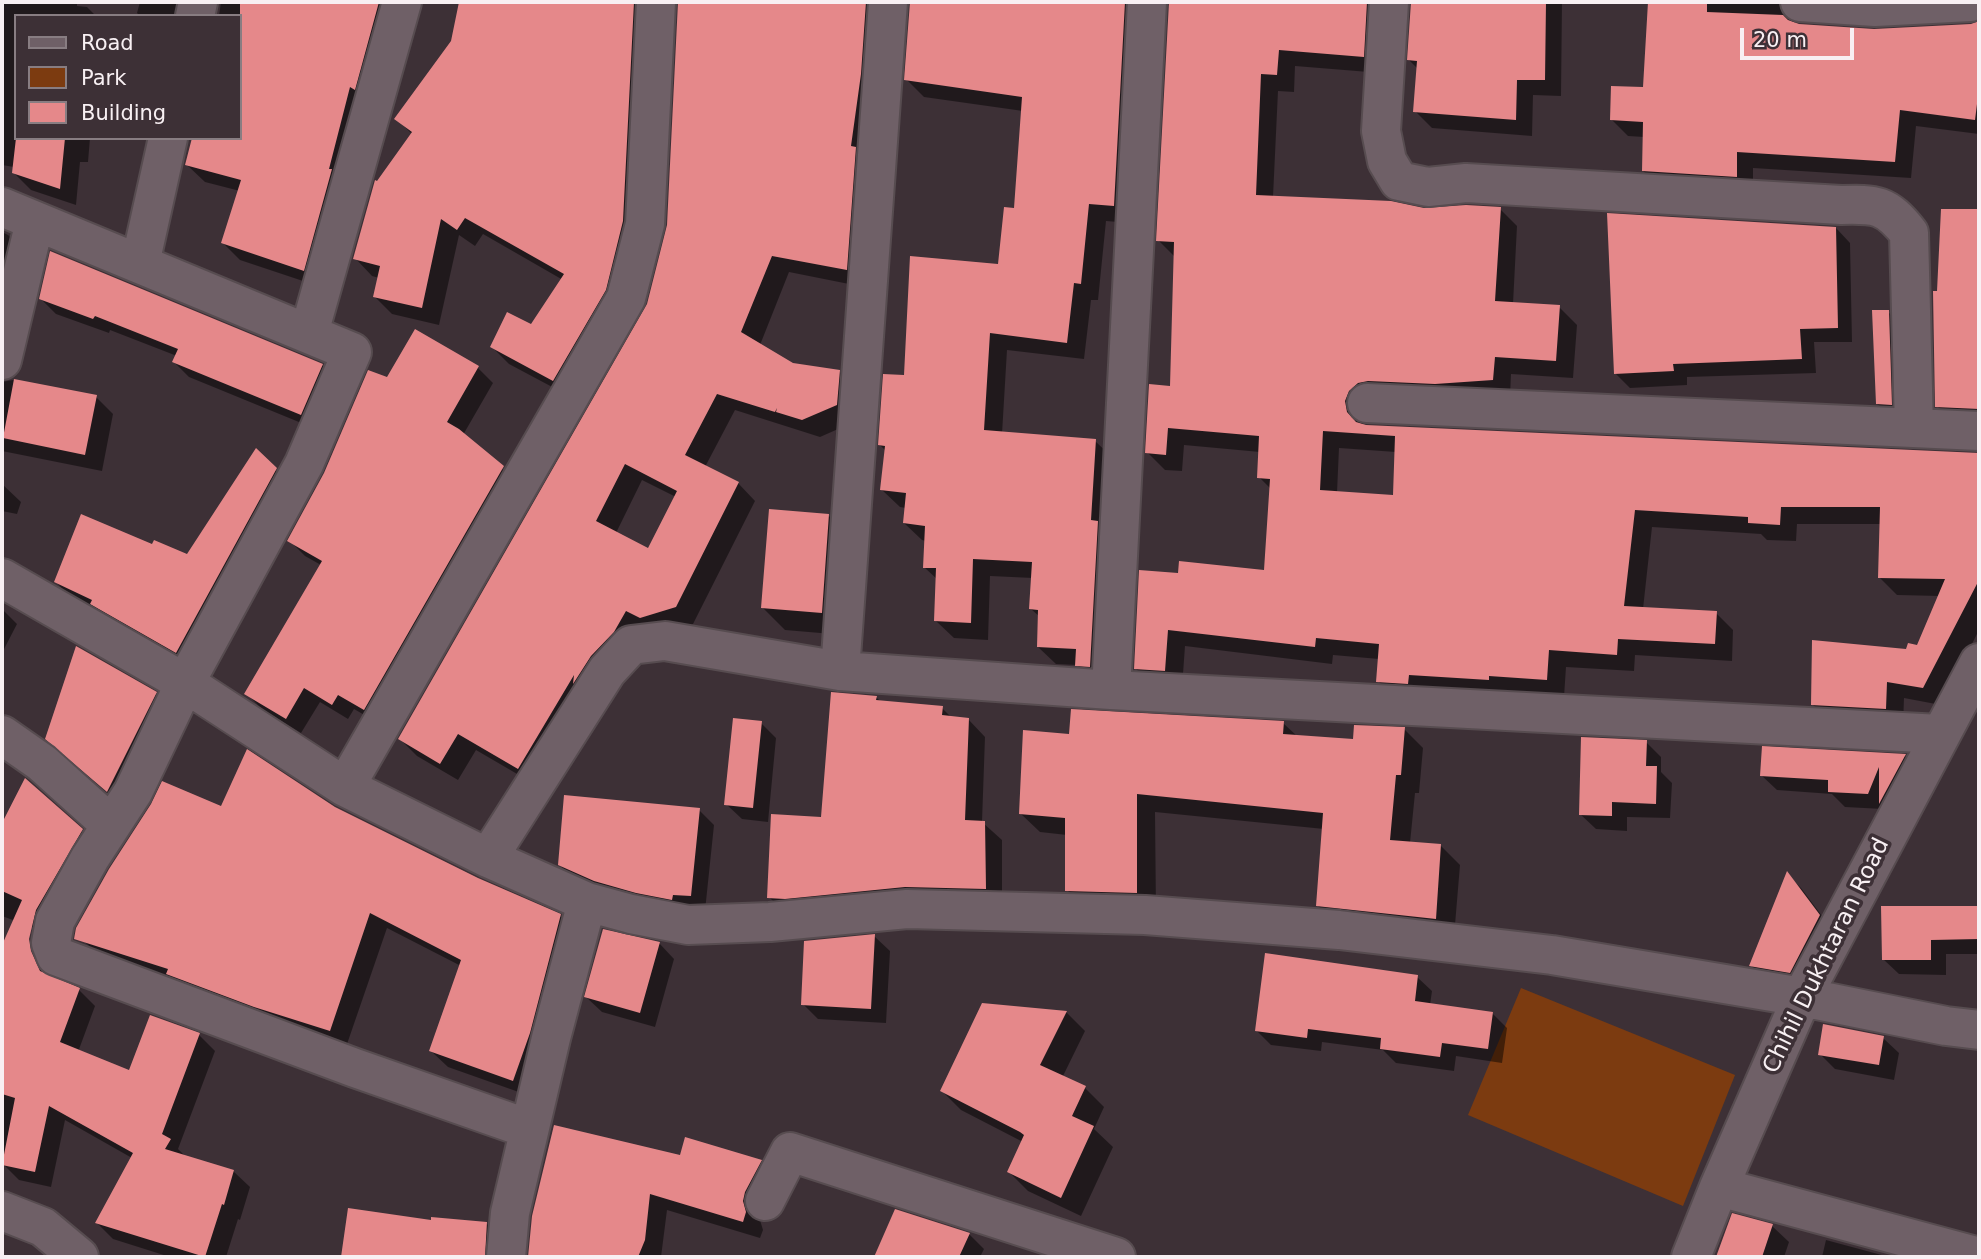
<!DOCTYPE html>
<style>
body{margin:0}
#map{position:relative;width:1981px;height:1259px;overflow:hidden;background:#3d3036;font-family:"DejaVu Sans",sans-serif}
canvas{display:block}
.frame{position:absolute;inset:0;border:4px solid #f8f0f3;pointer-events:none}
.legend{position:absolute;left:14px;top:14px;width:228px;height:126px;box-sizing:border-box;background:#3d3036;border:2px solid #887d82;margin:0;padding:9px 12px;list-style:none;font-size:21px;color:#f8f0f3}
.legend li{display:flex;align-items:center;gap:14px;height:35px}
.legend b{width:35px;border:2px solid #887d82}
.scale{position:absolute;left:1740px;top:28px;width:114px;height:32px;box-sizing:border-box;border:4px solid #f8f0f3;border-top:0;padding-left:9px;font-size:21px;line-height:24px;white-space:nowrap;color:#f8f0f3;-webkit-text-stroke:5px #3d3036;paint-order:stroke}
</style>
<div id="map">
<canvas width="1981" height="1259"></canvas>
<div class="frame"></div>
<ul class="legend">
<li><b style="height:9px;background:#6f6067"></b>Road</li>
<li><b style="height:19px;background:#7c3b10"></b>Park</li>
<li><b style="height:19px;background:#e5888a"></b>Building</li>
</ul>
<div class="scale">20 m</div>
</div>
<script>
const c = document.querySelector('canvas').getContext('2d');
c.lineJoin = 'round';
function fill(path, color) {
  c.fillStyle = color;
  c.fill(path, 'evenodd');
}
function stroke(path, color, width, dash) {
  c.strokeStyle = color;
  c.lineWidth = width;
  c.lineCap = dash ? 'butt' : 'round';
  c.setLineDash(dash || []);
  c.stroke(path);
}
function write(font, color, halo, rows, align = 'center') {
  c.font = font + ' "DejaVu Sans",sans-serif';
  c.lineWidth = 7;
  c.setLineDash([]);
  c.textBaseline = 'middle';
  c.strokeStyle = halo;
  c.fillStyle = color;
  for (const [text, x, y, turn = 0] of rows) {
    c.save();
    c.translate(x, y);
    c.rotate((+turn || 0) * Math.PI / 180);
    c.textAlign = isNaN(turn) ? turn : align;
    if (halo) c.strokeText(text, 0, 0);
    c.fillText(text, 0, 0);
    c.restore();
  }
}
fill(new Path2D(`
 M1521,988L1735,1075L1683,1206L1468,1115Z`), '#7c3b10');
fill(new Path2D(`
 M2,2H77V6L87,7L96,16H16V138H90L88,162H80L76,205L31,190L14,173V167L2,165Z
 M140,2H203L193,16H140L137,13Z
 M221,2H407L321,287L240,260L223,243L240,191L205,182L187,165L240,138V16H219Z
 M461,2H661L640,239L571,397L509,364L492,347L531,326L563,280L483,234L475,246L459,235L439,325L392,314L375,297L379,278L372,276L355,258L378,183L412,134L397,119L453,41Z
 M679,2H893L864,287L789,272L760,345L793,365L839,371L856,389L854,422L820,437L735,410L705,467L738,483L755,501L693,624L658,635L536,785L476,750L458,780L417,756L400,739L649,304L669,225ZM642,480L676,497L649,550L616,533Z
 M911,2H1152L1131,223L1106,221L1098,300H1091L1084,359L1007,350L1002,434L1095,441L1113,458L1094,682L1077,665L1056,664L1038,647L1040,617L1031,609L1033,578L990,576L988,640L954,638L936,621L938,580L925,568L926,541L922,540L904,523L906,508L900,507L882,490L886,451L880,445L905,377L999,266L1016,210L1023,111L924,97L906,79Z
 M1170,2H1394L1381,73L1295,66L1294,92L1278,91L1273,197L1424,210L1500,209L1517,226L1513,304L1559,307L1577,325L1573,378L1511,374L1510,397L1365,409L1363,426L1979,454V630L1941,705L1904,698L1903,726L1830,722L1813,705L1907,651L1918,647L1940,596L1897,595L1880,578L1881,524H1797L1796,541L1767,540L1761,534L1652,527L1643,609L1716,613L1733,630L1732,661L1635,655L1634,671L1566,667L1564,697L1396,699L1378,681L1379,659L1333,655L1332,664L1185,646L1182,688L1153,686L1136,669L1180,575L1265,572L1271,489L1259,477L1260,452L1184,445L1182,471L1165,470L1147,452L1171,388L1175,257L1158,240ZM1339,448L1396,452L1394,497L1337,493Z
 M1412,2H1562L1561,96L1533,95L1532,136L1432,128L1415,111L1418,69L1409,60Z
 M1650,2H1803L1794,19L1795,25L1874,31L1972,25L1979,23V134L1916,126L1911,178L1753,168V193L1660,187L1643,171L1644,137L1628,136L1612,120L1645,89Z
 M1943,211H1979V425L1955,424L1937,406L1938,293Z
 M1836,228L1850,243L1852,342H1814L1816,373L1687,377V385L1630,388L1615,373Z
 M2,232L8,235L26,252L2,353Z
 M41,299L322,365L337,380L316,429L189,377L174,362L177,356L110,330L109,333L56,314Z
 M1888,312L1902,325L1904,418L1891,417L1877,404Z
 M416,332L478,368L493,383L463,435L518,483L380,724L354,709L348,719L320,702L301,733L262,709L247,694L321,565L305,556L289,540Z
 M13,380L96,397L113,414L102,471L2,451V382Z
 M256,451L294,489L196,670L74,601L56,582L153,546L187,556Z
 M2,484L21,502L17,514L2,511Z
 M829,516L851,538L844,635L785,630L762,607Z
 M2,609L17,624L2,653Z
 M155,693L178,716L130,813L47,738Z
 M876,697L881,702L942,708L952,718L968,719L985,737L982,822L1002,840V906L786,914L769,897L822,818Z
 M761,723L776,738L768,822L742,819L726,804Z
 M1283,723L1297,736L1354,741L1404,729L1423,748L1419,793H1415L1410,843L1441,846L1460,865L1454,937L1337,925L1318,906L1324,829L1155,812L1156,911L1086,909L1067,890V835L1040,832L1021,814L1071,736Z
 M1646,742L1661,757V772L1672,783L1670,818L1627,817V831L1596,829L1580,814Z
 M1763,748L1905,756L1920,771L1883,809L1845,807L1832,794L1777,790L1761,775Z
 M26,781L96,845L48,933L2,916V827Z
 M222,808H334L478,879L560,916L577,933L530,1096L448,1067L431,1051L461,966L387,928L346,1047L94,951L77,934Z
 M699,810L714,825L705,911L611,896L575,880L560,865Z
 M1787,874L1801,888L1834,932L1805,987L1766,981L1751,965Z
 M1979,907V954H1946V975L1899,974L1883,959V908Z
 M874,936L890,951L886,1023L818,1019L803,1004Z
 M659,943L674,959L655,1027L602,1012L586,997Z
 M2,956L34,963L49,979L79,990L95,1006L78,1052L130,1072L151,1017L199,1035L215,1051L178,1149L186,1157L233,1171L250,1187L240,1220L238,1219L226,1257H170L113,1239L97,1223L132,1158L65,1120L51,1187L19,1180L3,1164L5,1155L2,1154Z
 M1417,977L1432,991L1430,1005L1492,1013L1507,1028L1502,1063L1456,1056L1454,1071L1396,1063L1383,1050L1322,1042L1321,1051L1271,1045L1257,1031Z
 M1066,1012L1085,1031L1063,1076L1085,1088L1104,1107L1094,1129L1113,1147L1081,1216L1028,1191L1009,1172L1023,1142L961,1110L942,1091Z
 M1883,1038L1899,1053L1894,1080L1835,1069L1820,1054Z
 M681,1157L761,1161L778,1178L762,1209L760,1220L763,1230L760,1238L667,1210L661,1257H530L533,1217Z
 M350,1210L432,1222L486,1223L504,1241L502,1257H343Z
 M896,1211L969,1234L984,1249L980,1257H876Z
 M1733,1215L1772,1226L1789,1242L1784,1257H1718Z
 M1826,1240L1889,1257H1822Z`), '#0007');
fill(new Path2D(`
 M240,2H379L355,90L350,87L329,169H332L304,271L221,243L241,180L185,165L192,138H240Z
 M459,2H634L623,221L606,290L553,381L490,347L507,312L531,324L564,274L465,218L457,230L441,219L422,308L373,297L380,266L353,259L375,180L377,181L412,132L394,119L451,41Z
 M678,2H866L861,74L851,146L856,147L847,270L772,256L741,332L793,363L840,370L837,405L802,420L776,412L777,408L775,412L717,394L685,455L739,482L676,607L640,618L626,611L614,632L591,656L573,684L574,675L518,769L458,734L440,764L398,739L647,304L667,225ZM625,464L677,491L648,548L596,521Z
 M910,2H1125L1114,206L1089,204L1081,284L1074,283L1067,343L990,333L984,430L1096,439L1091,520L1098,521L1090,667L1075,666L1076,649L1037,647L1038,610L1029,609L1032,562L973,559L971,623L934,621L936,568H923L925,526L903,523L906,493L880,490L885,446L878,445L883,374L904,375L910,256L998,264L1004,207L1014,208L1022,97L904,80Z
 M1169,2H1367L1364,57L1279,50L1277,75L1261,74L1256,195L1391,201L1424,208L1466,205L1501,207L1495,301L1560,305L1556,361L1495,357L1493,380L1435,384L1368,381L1358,383L1349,391L1345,401L1347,412L1356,422L1366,425L1979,453V580L1923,688L1887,682L1886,709L1811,705L1812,640L1906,649L1908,643L1917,645L1945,579L1878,578L1880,507H1781L1780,525L1748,523V517L1635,510L1624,606L1717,611L1715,644L1618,639L1617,655L1549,650L1547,680L1489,676V680L1409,675L1408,684L1376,682L1379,644L1316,638L1315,647L1168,630L1165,671L1134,669L1139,570L1178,573L1179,561L1264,570L1270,479L1257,478L1259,436L1168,428L1166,455L1145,453L1149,384L1170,386L1174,242L1156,241ZM1323,431L1395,436L1393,495L1320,490Z
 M1411,2H1546L1545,80H1517L1516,120L1413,112L1417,61L1407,60Z
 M1648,2L1707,3V12L1783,15L1788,20L1799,24L1874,29L1971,24L1979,21V88L1975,120L1900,110L1895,162L1737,152V177L1642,171L1643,122L1610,120L1611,86L1643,87Z
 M16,138H65L60,189L12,173Z
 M1941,209H1979V409L1935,407L1933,291H1937Z
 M1607,213L1836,227L1838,328L1800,329L1802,359L1673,364L1674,371L1614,374Z
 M50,251L323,364L301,415L172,362L178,349L95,316L93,319L39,299Z
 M1872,310H1889L1892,405L1876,404Z
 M415,329L479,366L447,422L459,429L504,466L364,710L338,695L332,705L304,688L286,719L244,694L322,561L287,541L324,473L368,370L387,377Z
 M14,379L97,395L85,455L3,438Z
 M256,448L277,468L176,653L90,604L92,600L54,582L81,514L152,544L154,540L187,554Z
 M769,509L829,514L822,613L761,608Z
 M76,646L157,692L107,792L45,739Z
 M831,692L877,696L876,700L943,706L942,715L969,718L965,820L985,821L986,889L905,887L785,899L767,898L771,814L821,817Z
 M1071,709L1284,721L1283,734L1353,739L1354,725L1405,727L1401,775H1396L1390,840L1441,844L1436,919L1316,906L1323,813L1137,794V893L1065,891V818L1019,814L1023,730L1069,734Z
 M733,718L762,721L753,808L724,805Z
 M1581,737L1647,740L1646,766H1657L1656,804L1612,802V816L1579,815Z
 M1762,746L1906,754L1879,804V767L1868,794L1828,792V780L1760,776Z
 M247,749L335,807L478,878L561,914L530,1033L513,1081L429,1051L461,960L370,913L330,1031L254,1007L166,974L168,969L74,939L76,928L109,869L151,804L162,781L221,806Z
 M25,778L83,829L36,910L29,939L31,951L40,971L80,988L60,1042L129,1070L150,1015L200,1033L162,1134L171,1139L165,1149L234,1170L224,1205L222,1204L205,1257L95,1223L133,1153L49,1106L35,1172L2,1165L15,1098L2,1094V945L22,900L2,891V823Z
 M564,795L700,808L691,896L673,895L672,900L636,893L594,881L558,865Z
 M1787,871L1820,915L1790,973L1749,966Z
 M1881,906H1979V939L1931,940V960H1882Z
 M603,929L660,942L640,1013L584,997Z
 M875,934L871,1009L801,1005L804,941Z
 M1265,953L1418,975L1415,1001L1493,1012L1488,1049L1442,1043L1440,1057L1380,1049L1381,1038L1308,1029L1307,1038L1255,1031Z
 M982,1003L1067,1011L1040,1065L1086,1086L1072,1116L1094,1126L1061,1198L1007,1172L1024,1135L1020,1132L940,1091Z
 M1823,1024L1884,1036L1879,1065L1818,1055Z
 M554,1125L680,1155L685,1137L762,1160L745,1192L743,1201L746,1212L743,1222L650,1194L645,1240L638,1257H528L532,1216Z
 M348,1208L431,1220V1217L487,1222L485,1257H341Z
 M895,1209L970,1233L959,1257H874Z
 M1732,1213L1773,1224L1762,1257H1716Z`), '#e5888a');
const minor = new Path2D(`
 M1389,2L1381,131L1387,161L1399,181L1428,187L1466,183L1841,205C1876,204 1886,204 1909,233L1914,428
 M1800,2L1875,7L1970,2
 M195,16L198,2
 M2,207L352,352L304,464L185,683L133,792L90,858L55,921L51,943L56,956L355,1068L529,1129
 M140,264L168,138
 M309,333L402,2
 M2,360L35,221
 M1367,403L1979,431
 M2,578L185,683L345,787L488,858L587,902L551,1038L510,1213L506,1257
 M840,671L888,2
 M1111,690L1147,2
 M2,735L42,763L111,825
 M345,787L626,298L645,224L656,2
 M488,858L607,671L631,645L665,641L840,671L1111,690L1940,734
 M587,902L631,914L688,925L770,922L907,909L1145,915L1339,930L1552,955L1802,997L1946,1026L1979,1030
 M1719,1187L1979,1257
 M765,1201L790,1152L1116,1257
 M2,1211L43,1227L79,1257
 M1691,1257L1719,1187L1802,997L1979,663`);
stroke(minor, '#574c50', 42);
stroke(minor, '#6f6067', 38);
write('23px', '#f8f0f3', '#3d3036', [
 ["Chihil Dukhtaran Road",1827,956,-64]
]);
</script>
